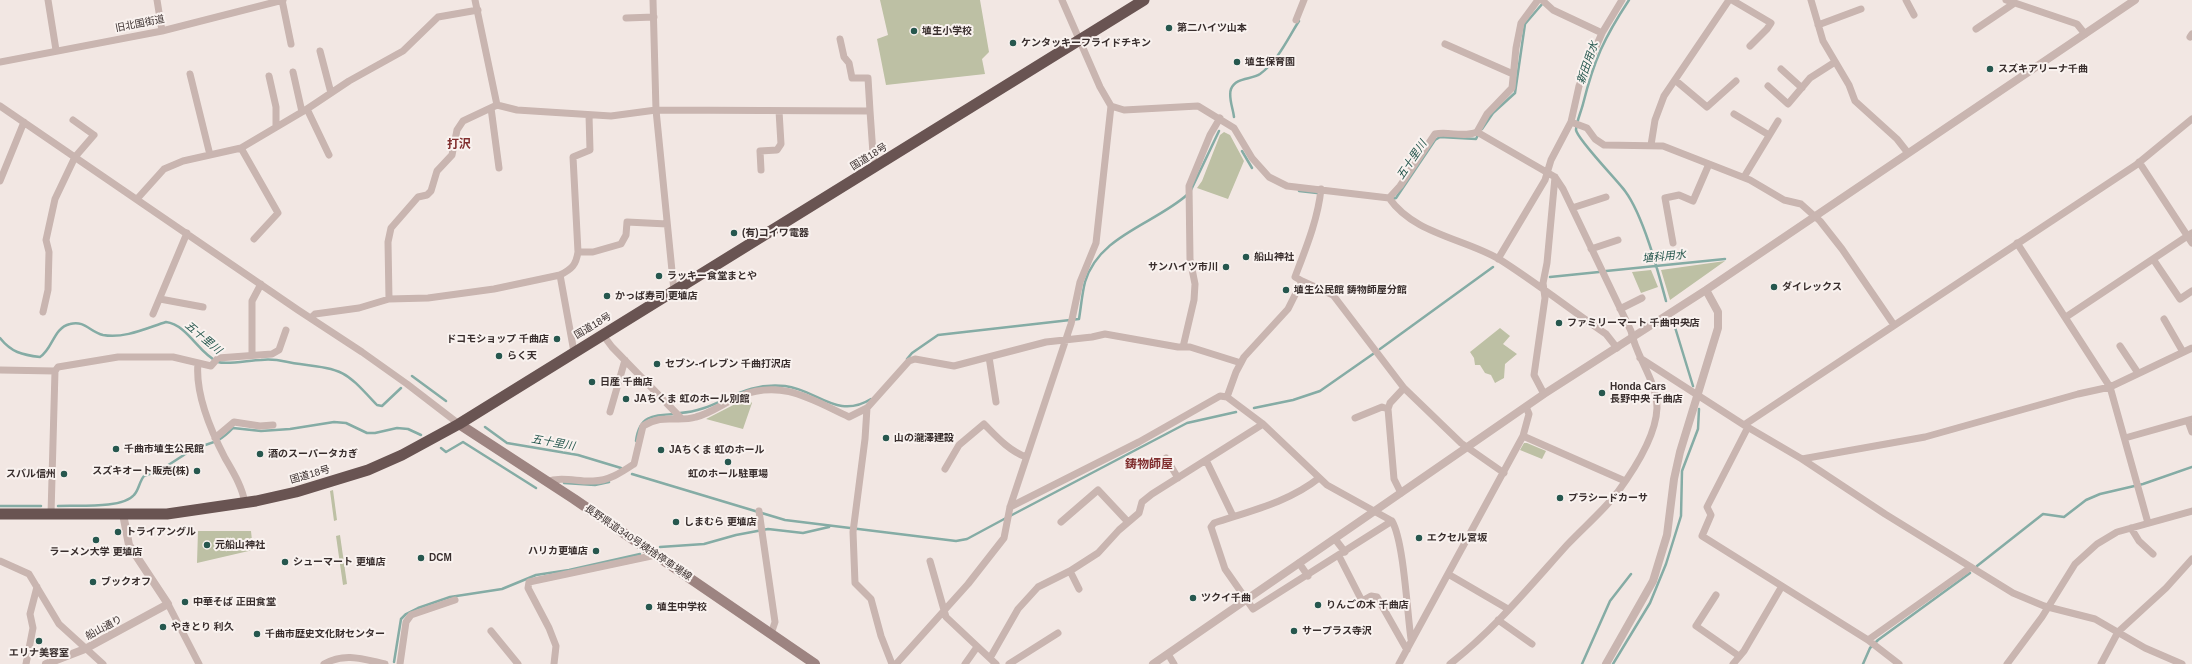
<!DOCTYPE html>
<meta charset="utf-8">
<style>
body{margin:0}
canvas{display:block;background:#f2e7e3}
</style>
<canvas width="2192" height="664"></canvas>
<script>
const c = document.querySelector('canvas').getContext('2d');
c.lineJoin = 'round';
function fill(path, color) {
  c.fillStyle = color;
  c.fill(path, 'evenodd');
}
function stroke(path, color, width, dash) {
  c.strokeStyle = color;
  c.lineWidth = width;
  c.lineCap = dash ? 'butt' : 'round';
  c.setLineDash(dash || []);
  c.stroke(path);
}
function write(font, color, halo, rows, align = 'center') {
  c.font = font + ' Helvetica,"Noto Sans JP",sans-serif';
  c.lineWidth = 4;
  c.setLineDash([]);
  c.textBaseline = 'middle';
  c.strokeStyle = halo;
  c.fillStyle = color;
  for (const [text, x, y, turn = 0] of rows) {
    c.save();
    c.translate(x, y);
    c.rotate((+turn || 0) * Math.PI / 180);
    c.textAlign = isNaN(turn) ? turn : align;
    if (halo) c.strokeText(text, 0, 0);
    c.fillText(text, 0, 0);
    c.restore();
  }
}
fill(new Path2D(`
 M880,0H980L989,52L982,59L985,74L886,85L877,39L888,35Z
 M1224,132L1230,135L1244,161L1228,199L1197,188L1202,181L1220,135Z
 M1725,261L1670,300L1661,270Z
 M1651,270L1658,287L1641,293L1632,272Z
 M1500,328L1510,336L1503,344L1517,354L1505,364L1504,378L1495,383L1491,375L1485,373L1480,365H1475L1474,358L1470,352Z
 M747,398L752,403L743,429L706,419Z
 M1524,443H1527L1546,451L1542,459L1520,450Z
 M333,490L337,520L334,521L330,491Z
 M198,531H251L253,550L197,563Z
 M340,535L347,584L343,585L336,536Z`), '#bdc0a4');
stroke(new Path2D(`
 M1629,0C1604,38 1594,60 1583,104C1581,112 1576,123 1576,130C1577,139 1617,180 1625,191C1643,215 1658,271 1666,301
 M1234,117C1233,108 1228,97 1231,89C1236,77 1251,80 1260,74C1278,61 1288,38 1299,21
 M1482,129L1493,113L1515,93L1525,24L1543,3
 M1242,151L1252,168
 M1191,190L1219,131
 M1299,191L1317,193
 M1392,199L1396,198L1435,140L1440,137L1476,139L1478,135
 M1606,271L1725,259
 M1550,277L1599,272
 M1674,324L1693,386
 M0,338C11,352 22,355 40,357C53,349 53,328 70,324C85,320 90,332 103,335C124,339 147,328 166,322C188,325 198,353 218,362C227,365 251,360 261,360C277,358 284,362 300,364C346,370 345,371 377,405L382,406L401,388
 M1380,349L1493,267
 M907,359L912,353L938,335L1079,319C1081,307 1082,294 1085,282C1099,235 1155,224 1188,194
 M412,376L446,401
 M1254,408L1293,400L1320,391L1373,354
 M680,413C719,411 739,381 785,386C818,390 837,420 871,399
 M485,427L507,443L578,455L621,468
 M636,441C639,416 652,415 675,414
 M441,448L446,452L463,442L536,488
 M632,474L785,520L956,541L967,539L1006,518
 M564,483L595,485L609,482
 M0,506H41
 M58,506C77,505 122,509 134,495C139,490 139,482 144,476C162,471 174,461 190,451C209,441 215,447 233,428L261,431L290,429L334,422L346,423L367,433H375L397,428L408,429L421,435
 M1010,516L1187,423L1236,412
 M660,547L704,544L736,535L768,529L803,533L829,527
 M1977,566L2043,514L2064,517L2086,500L2100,494L2143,484L2192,467
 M394,662L401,619L406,614L418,608L450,597L502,589L536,575L569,570L640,554
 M1582,664L1610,601L1631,574
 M1613,664L1650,603L1666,564L1681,516L1682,471L1698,429L1699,409
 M1863,664L1870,648L1878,640L1970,573`), '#85aca5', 2.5);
stroke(new Path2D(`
 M48,0L56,50
 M157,0L162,31
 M282,0L291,44
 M653,0L656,110L674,291
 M1542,0L1553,10L1602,33L1579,86L1571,122
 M1732,0L1771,23L1767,29L1750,46
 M1811,0L1823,41L1849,85L1855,101L1897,139L1908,153
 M1906,0L1914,15
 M2006,0L2077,24L2085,34
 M626,18L654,17
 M1296,20L1304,0
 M1818,25L1861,9
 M1976,29L2013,4
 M1602,33L1622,0
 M2190,37L2192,34
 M840,39L844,57L849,63L852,78H868L870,111
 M1445,44L1513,74
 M320,51L331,93
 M0,62L162,31L283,0
 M1781,69L1802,88
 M293,72L302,112
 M190,74L210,155
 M269,76L276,107V127
 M1675,80L1707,107L1736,81
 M1768,86L1788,104L1810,78L1835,62
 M497,105L517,110L611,116L656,110L870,111L874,168
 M0,106L298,310L362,352L407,384L459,424
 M1111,106L1124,110L1198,106L1234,128L1252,158L1269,177L1287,186L1389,198C1414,234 1463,238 1499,259C1534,281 1571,310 1606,334L1617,348
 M491,108L499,168
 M307,109L329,155
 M1734,114L1769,135
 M1651,145L1655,120L1664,96L1729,0
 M241,148L278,213L254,239
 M2139,162L2192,243
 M761,170L760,151L777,150L781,144L779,111
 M1744,177L1778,121
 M0,181L24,122
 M1389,198L1400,186L1435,134C1449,131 1463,138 1477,132L1487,114L1512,88L1516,48L1521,23L1538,0
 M137,199L164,169L183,161L241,148L307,109L349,81L403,51L438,17L478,10
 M1572,208L1606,197
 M1673,243L1665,198L1679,195L1693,201L1709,164
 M2017,243L2110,387L2148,523
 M1591,249L1618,240
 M578,252H593L621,244L626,235L627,222L667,224
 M1498,259L1545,180L1551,160L1571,122L1587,128L1595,139L1604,145L1663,146L1750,180L1784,200L1801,204L1820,221L1842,249L1894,325
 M2153,259L2180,299L2192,291
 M560,275C572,269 576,265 578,252L573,157L590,150L589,115
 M1302,281L1333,295L1404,388L1390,403L1388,409L1394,479L1401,493
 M160,299L203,307
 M389,299L388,242L391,228L418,197L427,195L431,191L437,171L452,155L457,130L463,121L497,105L475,0
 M1620,309L1642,298
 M43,312L48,290L49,252L46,240L55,199L75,157L94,135L73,120
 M153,314L187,233
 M312,317L315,314L359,308L389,299L428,298L494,289L560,275L574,352
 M2066,317L2192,233
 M2164,319L2183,352
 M603,335L612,347L681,418
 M2120,346L2138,373
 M1183,347L1194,300L1195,284L1190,259L1189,186L1210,135L1220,118
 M252,355V301L261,284
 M989,357L996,402
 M1640,358L1744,425L1802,459L1885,514L2013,593L2044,606L2095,619L2145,648L2182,664
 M198,363C195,394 211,431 225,458C233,472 242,486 245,503
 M0,370L55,371L58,367L118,357H173L211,366L218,358L272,354L279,350L286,330
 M1404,388L1461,443L1504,473
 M1544,394L1534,375L1545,298L1543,283L1547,263L1555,177
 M1227,397L1236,372L1244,357L1288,309L1302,281L1295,277C1306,248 1318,219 1321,189
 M610,412L625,360
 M1355,418L1382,407L1388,409
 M2188,421L2192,432
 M1744,425L2136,165L2192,119
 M1748,427L1709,503L1707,507L1711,515L1702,536L1868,640L1899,664
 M1523,436L1625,481
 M215,438L234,422L260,426L273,425
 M2125,438L2192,419
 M1166,458L1178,478
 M1802,459L1925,437L2078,394L2110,387L2192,348
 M1206,460L1233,516
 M945,469L959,445L984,424C996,436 1008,450 1026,457
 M1319,478C1289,502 1250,511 1214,523L1211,527L1225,569L1253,609L1392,521
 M546,482C562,476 578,482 593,481C609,481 622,472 634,464L643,426C664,413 676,423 696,417C712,413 725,402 740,396C783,379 812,400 849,417L867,408
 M1010,507L1139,442L1220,396L1227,397L1263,424L1327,485L1392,521C1404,542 1407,612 1411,639
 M759,511L775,622L771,634
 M51,514L55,371
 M1061,522L1098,490L1128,522
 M2131,528L2139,541L2153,554
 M1335,539L1345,552
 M1339,556L1362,601L1371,596L1377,597L1407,650
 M0,561L29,574L59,624L103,664
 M930,561L946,617L996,664
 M1299,563L1308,576
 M1070,571L1079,589
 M1448,574L1508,609
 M1716,595L1696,626L1739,656
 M168,604L199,664
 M1498,620L1532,644
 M491,631L518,664
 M1868,640L1971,567
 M1168,654L1174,664
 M990,658L1018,609L1038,587L1070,571L1098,553L1119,530L1139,513L1142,502L1152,494L1263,424
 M26,664L33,628L30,614L37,587
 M324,664C345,652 363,659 385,664
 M400,664L406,622L411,615L455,600
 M554,664L556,646L549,628L528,588L529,582L656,555
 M892,664L881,636L871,599L855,583L853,532L865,439L867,408L909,361L915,359L954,366L1046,342L1092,337L1105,334L1178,347H1190L1241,363
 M896,664L968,584L1004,538L1010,507L1071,324L1080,282L1096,243L1111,106L1100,87L1062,0
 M965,664L977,647
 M1009,664L1058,633
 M1399,664L1523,436L1529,414L1526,407
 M1450,664C1494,630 1530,586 1567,545C1583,528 1603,511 1617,493C1634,470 1656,437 1657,408C1657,381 1636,357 1631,331L1563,189L1555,177L1477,132
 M1733,664L1744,651L1782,586
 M2007,664L2042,617L2075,564L2097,544L2117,532L2192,511
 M2101,664L2118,632L2166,588L2192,559`), '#c9b5b0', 7);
stroke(new Path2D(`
 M46,664L85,649L168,604L129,545L123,514
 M1153,664L1544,394L1706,290L2135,0
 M1606,664L1653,581L1667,535L1674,479L1680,452L1718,328V312L1706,290`), '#c9b5b0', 8);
stroke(new Path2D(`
 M459,424L574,499L815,664`), '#9d8481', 10);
stroke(new Path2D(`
 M0,514H167L256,501L296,492L368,470L402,455L459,424L1144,0`), '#695452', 11);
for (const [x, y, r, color] of [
 [1169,28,4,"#26574e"],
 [914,31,4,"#26574e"],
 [1013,43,4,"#26574e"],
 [1237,62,4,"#26574e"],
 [1990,69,4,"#26574e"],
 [734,233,4,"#26574e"],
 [1246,257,4,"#26574e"],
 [1226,267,4,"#26574e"],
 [659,276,4,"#26574e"],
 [1774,287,4,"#26574e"],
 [1286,290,4,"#26574e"],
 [607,296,4,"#26574e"],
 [1559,323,4,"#26574e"],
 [557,339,4,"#26574e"],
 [499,356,4,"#26574e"],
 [657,364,4,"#26574e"],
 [592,382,4,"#26574e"],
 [1602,393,4,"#26574e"],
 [626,399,4,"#26574e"],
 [886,438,4,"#26574e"],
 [116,449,4,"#26574e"],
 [661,450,4,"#26574e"],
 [260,454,4,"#26574e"],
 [728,462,4,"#26574e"],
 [197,471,4,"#26574e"],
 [64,474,4,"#26574e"],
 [1560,498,4,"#26574e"],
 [676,522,4,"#26574e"],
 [118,532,4,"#26574e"],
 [1419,538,4,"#26574e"],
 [96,540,4,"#26574e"],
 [207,545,4,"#26574e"],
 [596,551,4,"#26574e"],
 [421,558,4,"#26574e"],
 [285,562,4,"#26574e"],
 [93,582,4,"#26574e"],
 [1193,598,4,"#26574e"],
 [185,602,4,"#26574e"],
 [1318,605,4,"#26574e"],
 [649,607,4,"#26574e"],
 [163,627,4,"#26574e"],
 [1294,631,4,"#26574e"],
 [257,634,4,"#26574e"],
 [39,641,4,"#26574e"]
]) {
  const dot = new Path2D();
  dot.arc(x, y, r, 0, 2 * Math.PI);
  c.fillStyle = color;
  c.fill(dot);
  stroke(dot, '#f9f2ef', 1.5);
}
write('10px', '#392e2d', '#f9f2ef', [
 ["旧北国街道",140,24,-11],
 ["国道18号",869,157,-32],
 ["国道18号",593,326,-31],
 ["国道18号",310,475,-16],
 ["長野県道340号姨捨停車場線",638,543,34],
 ["船山通り",104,628,-28]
]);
write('bold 10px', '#392e2d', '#f9f2ef', [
 ["第二ハイツ山本",1177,28],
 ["埴生小学校",922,31],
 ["ケンタッキーフライドチキン",1021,43],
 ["埴生保育園",1245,62],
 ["スズキアリーナ千曲",1998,69],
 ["(有)コイワ電器",742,233],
 ["船山神社",1254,257],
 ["サンハイツ市川",1218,267,"right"],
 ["ラッキー食堂まとや",667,276],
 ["ダイレックス",1782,287],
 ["埴生公民館 鋳物師屋分館",1294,290],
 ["かっぱ寿司 更埴店",615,296],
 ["ファミリーマート 千曲中央店",1567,323],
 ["ドコモショップ 千曲店",549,339,"right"],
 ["らく天",507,356],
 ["セブン-イレブン 千曲打沢店",665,364],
 ["日産 千曲店",600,382],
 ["Honda Cars",1610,387],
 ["長野中央 千曲店",1610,399],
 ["JAちくま 虹のホール別館",634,399],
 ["山の瀧澤建設",894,438],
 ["千曲市埴生公民館",124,449],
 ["JAちくま 虹のホール",669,450],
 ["酒のスーパータカぎ",268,454],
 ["スズキオート販売(株)",189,471,"right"],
 ["スバル信州",56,474,"right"],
 ["虹のホール駐車場",728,474,"center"],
 ["プラシードカーサ",1568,498],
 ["しまむら 更埴店",684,522],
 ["トライアングル",126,532],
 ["エクセル宮坂",1427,538],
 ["元船山神社",215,545],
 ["ハリカ更埴店",588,551,"right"],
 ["ラーメン大学 更埴店",96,552,"center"],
 ["DCM",429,558],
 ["シューマート 更埴店",293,562],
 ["ブックオフ",101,582],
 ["ツクイ千曲",1201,598],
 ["中華そば 正田食堂",193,602],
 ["りんごの木 千曲店",1326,605],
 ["埴生中学校",657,607],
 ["やきとり 利久",171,627],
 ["サープラス寺沢",1302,631],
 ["千曲市歴史文化財センター",265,634],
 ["エリナ美容室",39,653,"center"]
], 'left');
write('italic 11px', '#26574e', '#f9f2ef', [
 ["新田用水",1588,63,-71],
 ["五十里川",1412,160,-56],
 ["埴科用水",1664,257,-6],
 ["五十里川",203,338,40],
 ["五十里川",553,443,10]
]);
write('bold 12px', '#802e2e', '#f9f2ef', [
 ["打沢",459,145],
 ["鋳物師屋",1149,465]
]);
</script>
